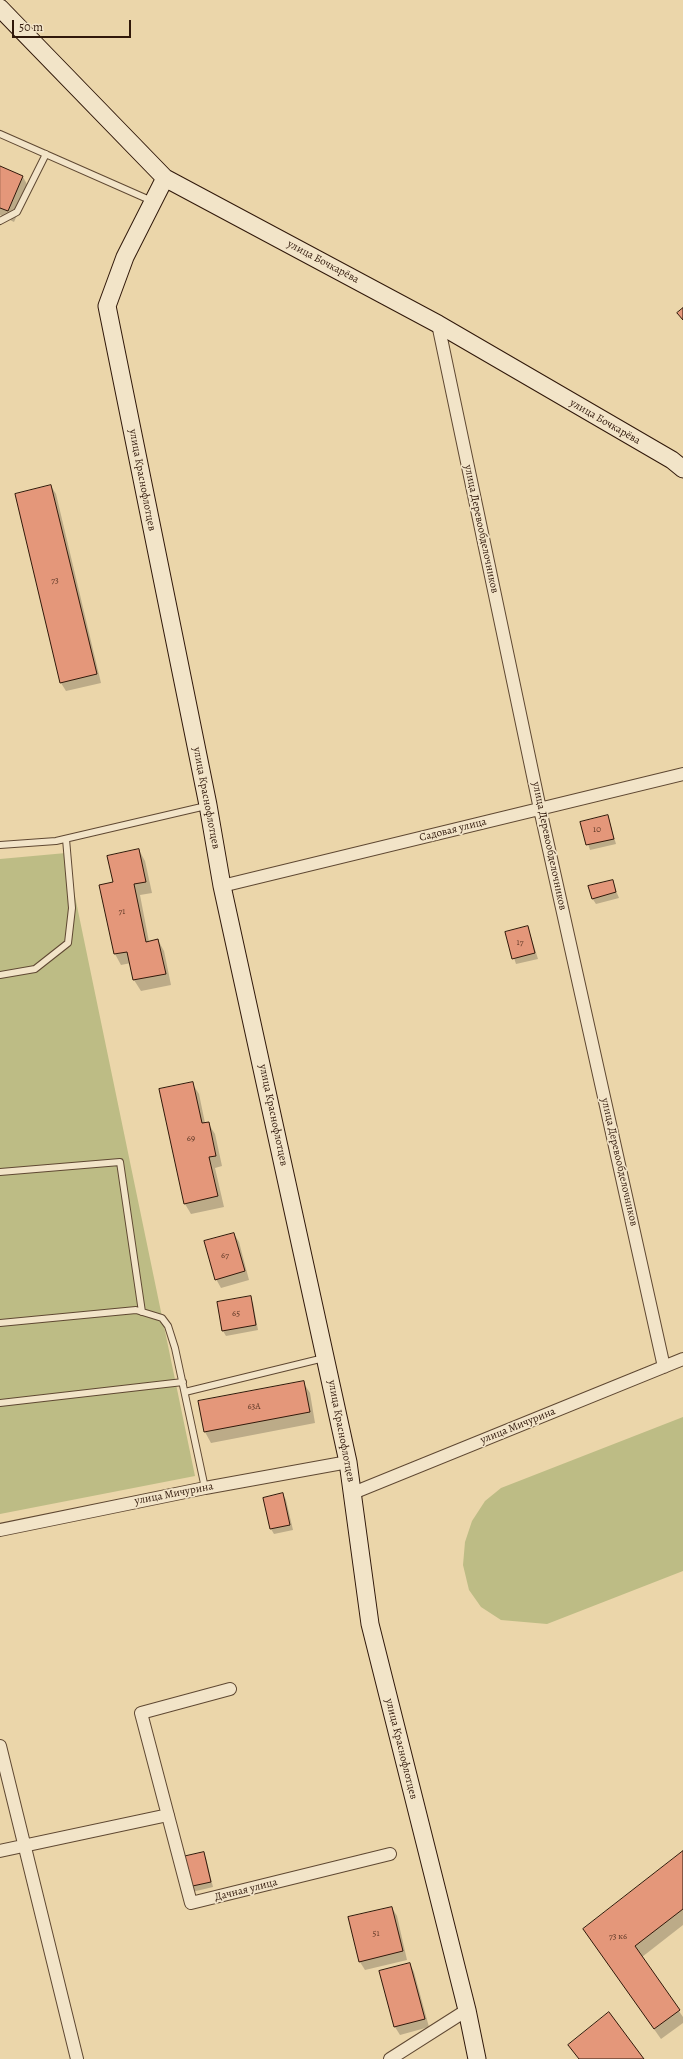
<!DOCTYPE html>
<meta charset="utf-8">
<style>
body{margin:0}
#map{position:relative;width:683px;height:2059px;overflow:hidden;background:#ebd6aa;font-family:Alegreya,serif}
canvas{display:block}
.scale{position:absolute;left:12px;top:20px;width:119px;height:18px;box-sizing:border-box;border:2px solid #30180a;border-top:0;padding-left:5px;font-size:12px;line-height:14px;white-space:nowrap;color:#30180a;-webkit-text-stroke:3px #f2e4c8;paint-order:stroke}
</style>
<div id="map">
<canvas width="683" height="2059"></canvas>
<div class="scale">50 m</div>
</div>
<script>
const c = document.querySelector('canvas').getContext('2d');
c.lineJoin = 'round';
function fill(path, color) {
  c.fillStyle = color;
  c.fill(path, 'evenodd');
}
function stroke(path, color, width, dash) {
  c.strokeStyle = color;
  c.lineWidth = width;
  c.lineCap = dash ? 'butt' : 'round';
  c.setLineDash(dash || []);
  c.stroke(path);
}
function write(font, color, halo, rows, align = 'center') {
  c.font = font + ' Alegreya,serif';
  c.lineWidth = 3.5;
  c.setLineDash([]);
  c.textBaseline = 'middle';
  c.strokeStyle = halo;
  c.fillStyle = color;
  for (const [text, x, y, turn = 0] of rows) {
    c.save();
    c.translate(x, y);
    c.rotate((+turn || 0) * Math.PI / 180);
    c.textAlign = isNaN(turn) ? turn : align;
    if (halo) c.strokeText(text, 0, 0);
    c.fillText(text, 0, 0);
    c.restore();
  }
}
fill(new Path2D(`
 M66,853L195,1476L0,1514V859Z
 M683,1417V1571L547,1624L501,1620L481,1607L469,1590L463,1565L465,1542L472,1521L485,1501L501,1488Z`), '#bdbc85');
fill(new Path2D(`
 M0,167L23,177L29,188L14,222L0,215Z
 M51,486L56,494L101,683L66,691L61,683L16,495Z
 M608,816L616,844L590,850L581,823Z
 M139,850L145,861L152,893L140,895L149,942L158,940L164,951L171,985L141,991L134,980L131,963L121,965L115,954L101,885L114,883Z
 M612,881L619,898L596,904L592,898Z
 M528,927L538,959L516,964L506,933Z
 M192,1083L199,1094L205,1123H208L215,1134L222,1166L215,1168L224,1207L191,1214L185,1204Z
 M234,1234L239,1242L249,1280L221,1288L216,1279Z
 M250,1297L253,1303L258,1330L226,1336L223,1331L218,1303Z
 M303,1382L310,1393L315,1423L211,1443L205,1432Z
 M283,1494L286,1500L293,1530L274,1534L271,1529L264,1498Z
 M203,1853L206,1858L213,1887L192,1892L189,1886Z
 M683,1853V1925L642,1957L683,2017V2023L661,2039L591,1940Z
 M392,1908L397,1916L407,1960L365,1970L360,1962L350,1918Z
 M410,1964L414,1972L429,2027L400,2035L395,2027Z`), '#0003');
const building = new Path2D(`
 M0,166L23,176L8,211L0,208Z
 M683,308V320L677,313Z
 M51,485L97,674L60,683L15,494Z
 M608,815L614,839L586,845L580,822Z
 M139,849L146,882L134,884L146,942L158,939L166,974L133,980L127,952L114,954L99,885L113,882L107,856Z
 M613,880L616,892L592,899L588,886Z
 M528,926L535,953L512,959L505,932Z
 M193,1082L202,1123L209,1122L216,1156L209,1157L218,1196L184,1204L159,1089Z
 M234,1233L245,1271L215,1280L204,1241Z
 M251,1296L256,1325L222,1331L217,1302Z
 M304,1381L310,1412L204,1432L198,1401Z
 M283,1493L290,1525L270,1529L263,1498Z
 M683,1851V1909L635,1946L680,2010L654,2029L583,1929Z
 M204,1852L211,1882L188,1887L182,1857Z
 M392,1907L403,1951L359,1962L348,1917Z
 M410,1963L425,2019L394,2027L379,1971Z
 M609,2012L644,2059H579L568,2045Z`);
fill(building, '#e4977a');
stroke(building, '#30180a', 1);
const lane = new Path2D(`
 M0,134L152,201
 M0,221L17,212L46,154
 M0,845L56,841L206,806
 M0,975L35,969L68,943L72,908L66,839
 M0,1172L120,1162L142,1312
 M0,1323L136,1310L162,1318L168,1326L175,1348L205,1488
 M185,1392L324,1358
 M0,1403L183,1382`);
const street = new Path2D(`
 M438,324L540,809L664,1367
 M222,886L683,774
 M353,1493L683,1359
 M0,1530L205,1488L348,1462
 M230,1689L141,1713L191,1903L390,1854
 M0,1746L77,2059
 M0,1851L168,1815
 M390,2059L467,2010`);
const secondary = new Path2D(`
 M0,8L165,178L438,324L672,460L683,469
 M165,178L125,257L107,306L208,805L222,886L348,1462L370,1624L467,2010L477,2059`);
stroke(lane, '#5f4832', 8);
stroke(street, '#5f4832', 14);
stroke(secondary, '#30180a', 19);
stroke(lane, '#f2e4c8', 6);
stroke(street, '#f2e4c8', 12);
stroke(secondary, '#f2e4c8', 17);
write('9px', '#5d3826', null, [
 ["73",55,581],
 ["10",597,830],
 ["71",122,912],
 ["17",520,943],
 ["69",191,1139],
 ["67",225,1256],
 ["65",236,1314],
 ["63А",254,1407],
 ["51",376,1934],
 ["73 к6",618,1937]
]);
write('11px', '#30180a', '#f2e4c8', [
 ["улица Бочкарёва",323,262,28],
 ["улица Бочкарёва",605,422,30],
 ["улица Краснофлотцев",142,480,79],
 ["улица Деревообделочников",481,529,78],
 ["улица Краснофлотцев",206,798,79],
 ["Садовая улица",453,830,-14],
 ["улица Деревообделочников",549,846,78],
 ["улица Краснофлотцев",273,1115,78],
 ["улица Деревообделочников",619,1162,77],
 ["улица Мичурина",518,1426,-22],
 ["улица Краснофлотцев",341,1431,79],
 ["улица Мичурина",174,1494,-11],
 ["улица Краснофлотцев",401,1749,76],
 ["Дачная улица",246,1890,-14]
]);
</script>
